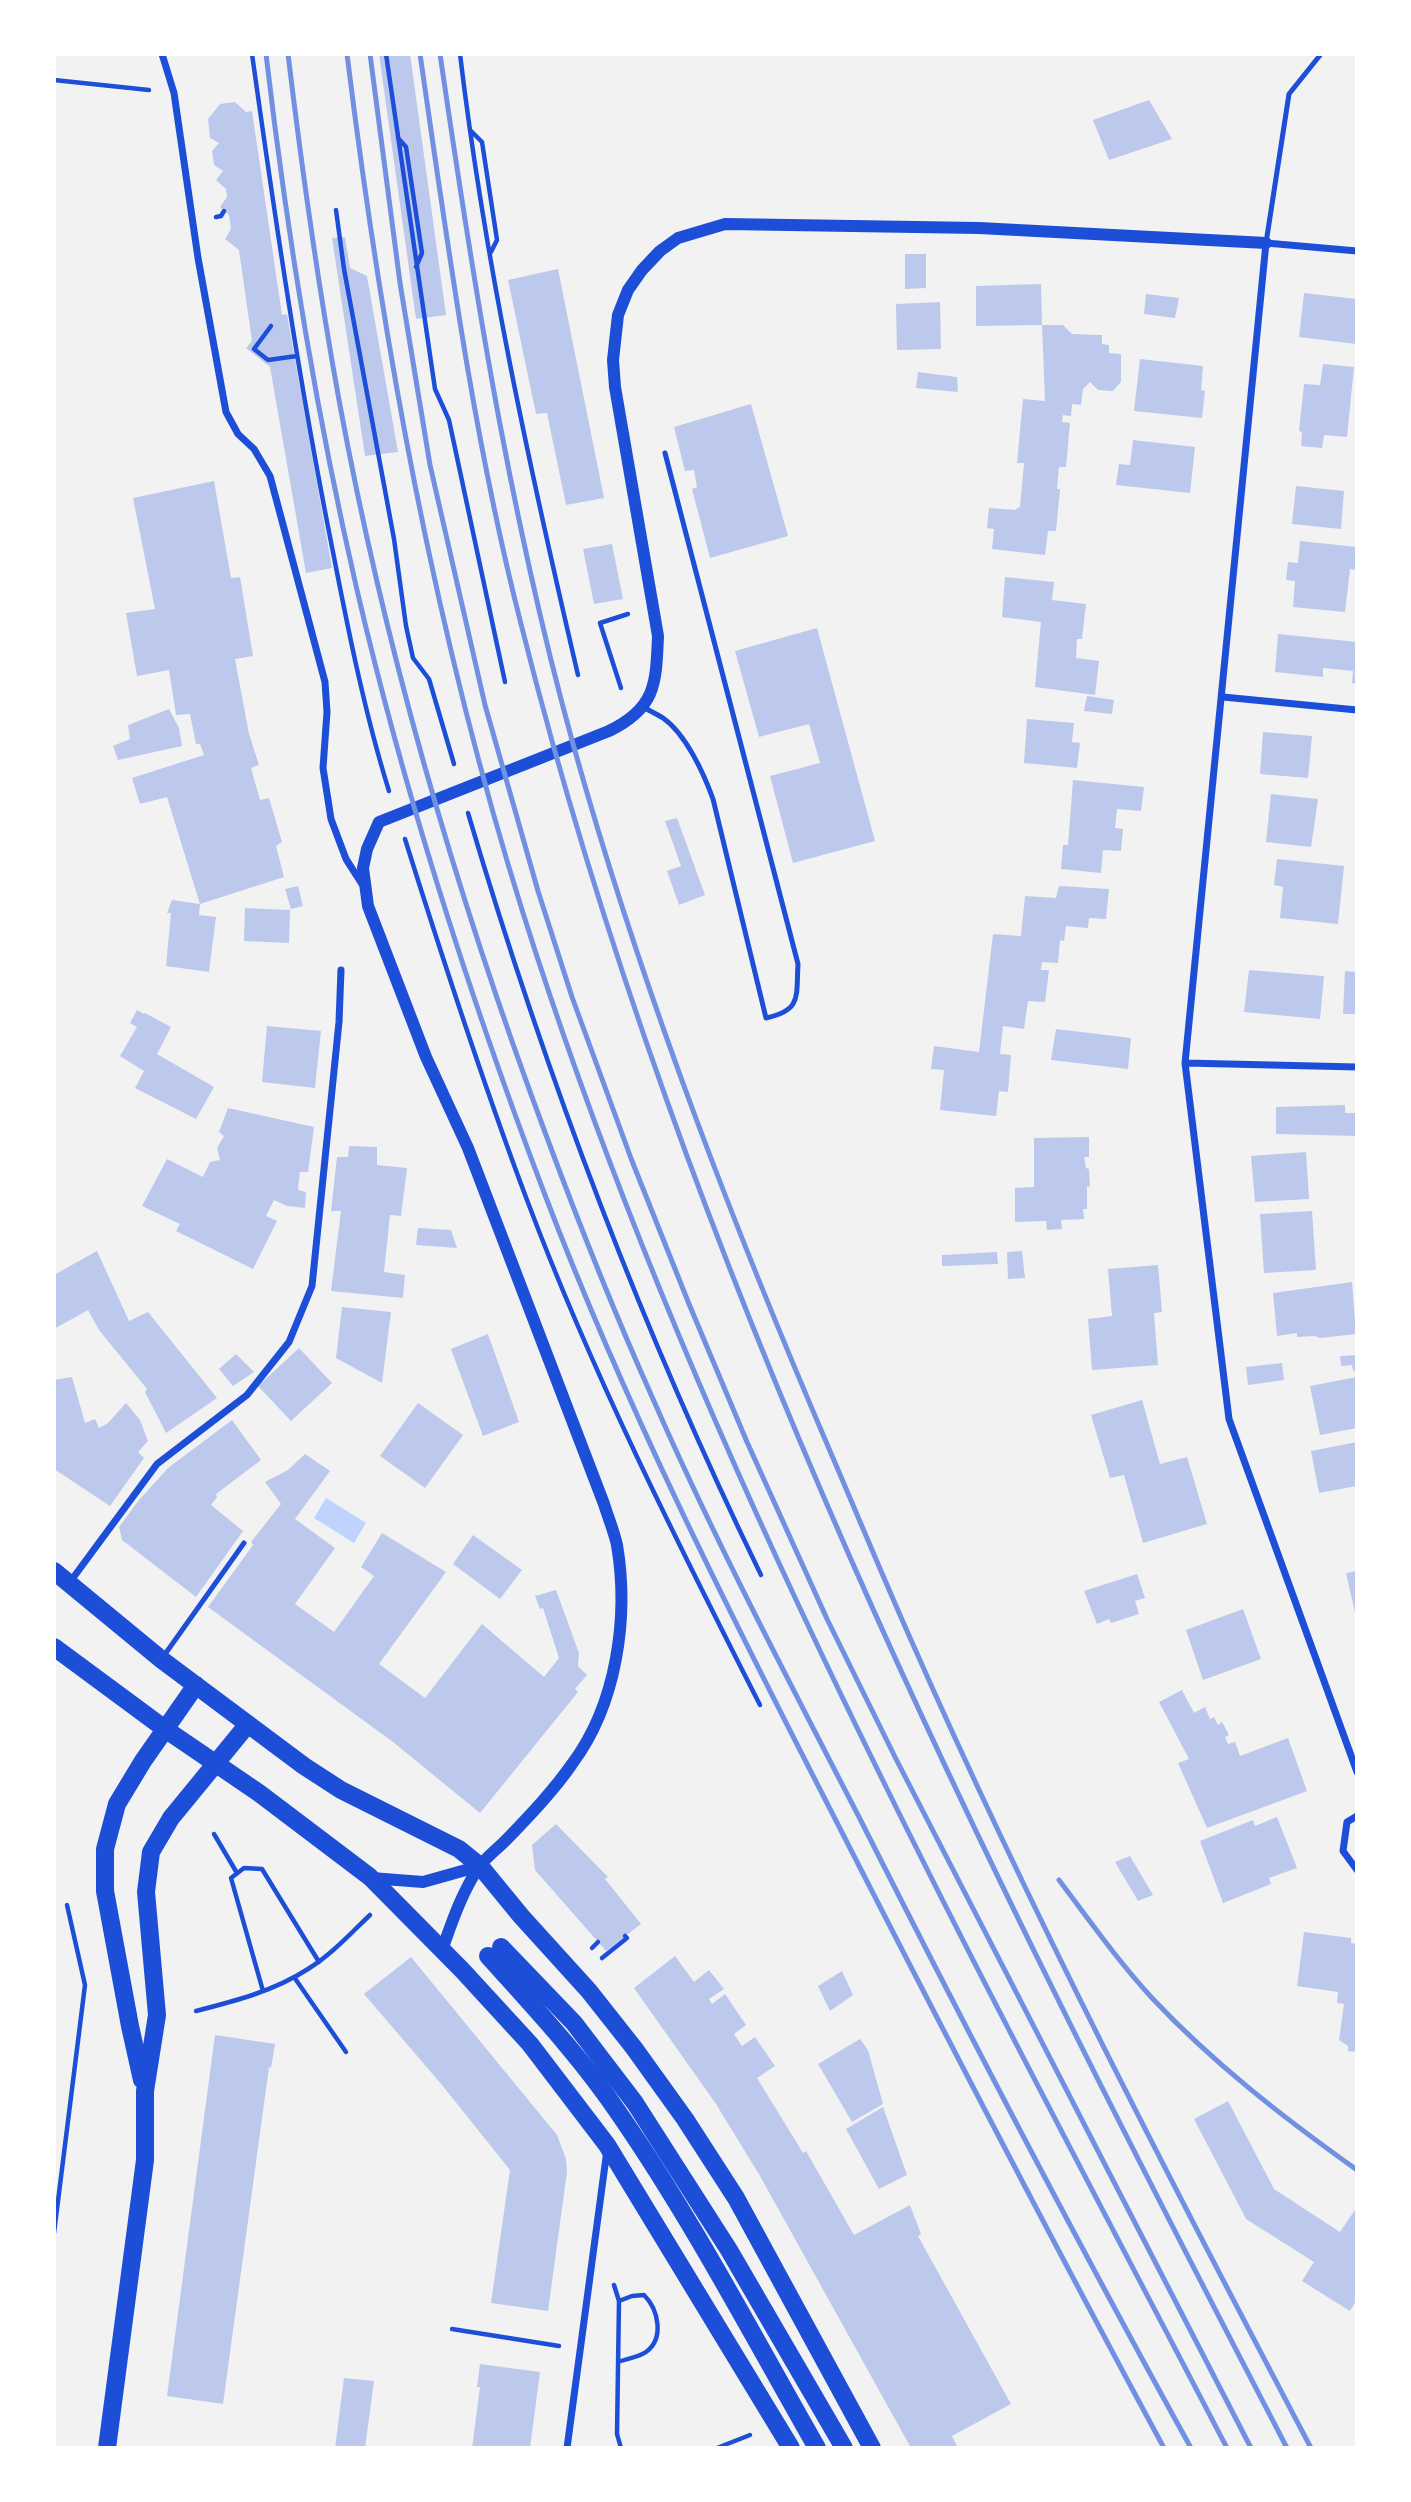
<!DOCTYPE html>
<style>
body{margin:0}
#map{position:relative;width:1411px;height:2502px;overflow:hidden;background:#f2f2f2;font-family:Signika,sans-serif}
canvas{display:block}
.frame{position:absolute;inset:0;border:56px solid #fff;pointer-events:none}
</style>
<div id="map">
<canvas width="1411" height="2502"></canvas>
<div class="frame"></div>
</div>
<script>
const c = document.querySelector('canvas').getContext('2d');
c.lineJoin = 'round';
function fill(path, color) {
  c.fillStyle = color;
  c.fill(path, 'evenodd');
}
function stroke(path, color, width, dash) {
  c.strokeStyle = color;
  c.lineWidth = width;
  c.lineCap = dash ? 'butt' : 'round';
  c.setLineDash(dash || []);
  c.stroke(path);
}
fill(new Path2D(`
 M326,1498L366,1523L354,1543L314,1518Z`), '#bfd3fe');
fill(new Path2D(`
 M379,54H410L446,315L416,319Z
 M1149,100L1172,139L1109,160L1093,120Z
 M235,102L246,112L252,111L282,315L287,314L332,568L306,573L270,367L246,348L252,341L239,250L225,239L231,229L229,215L220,207L227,197L226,189L216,180L223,171L214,165L212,151L219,143L210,138L208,119L220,104Z
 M345,237L350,268L367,276L398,452L365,456L332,238Z
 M905,254H926V288L905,289Z
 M558,269L604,498L566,505L547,413L536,414L508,280Z
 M1041,284L1042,325L976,326V286Z
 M1304,293L1357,299L1356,344L1299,337Z
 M1146,294L1179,298L1175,318L1144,314Z
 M940,302L941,349L897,350L896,304Z
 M1042,325H1063L1072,334L1102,335V344L1109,345V353L1121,354V382L1113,391L1098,390L1090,382L1083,389L1081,405L1072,404L1071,416L1063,415L1062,422L1070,423L1066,467H1059L1057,489H1060L1056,531H1048L1045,555L992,549L994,529L987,528L989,508L1016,510L1017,508L1020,507L1024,463H1017L1023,399L1045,401Z
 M1140,359L1203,366L1201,390L1205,391L1202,418L1134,411Z
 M1323,364L1354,367L1347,437L1324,435L1322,448L1301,446L1302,432L1299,431L1304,384L1320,385Z
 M918,372L957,377L958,392L916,388Z
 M751,404L788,536L710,558L692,489L697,487L694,470L685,471L674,427Z
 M1133,440L1195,447L1190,493L1116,485L1119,464L1130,465Z
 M214,481L231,578L240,577L253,656L235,659L249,734L259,765L251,768L260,800L269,798L282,842L276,846L284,877L200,904L167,797L140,804L132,778L204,755L200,744H196L190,714L176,715L169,670L137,676L126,613L155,609L133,498Z
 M1296,486L1344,491L1341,529L1292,524Z
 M1300,541L1357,547V570L1350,569L1345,612L1293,607L1295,581L1286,580L1288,562L1298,563Z
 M612,544L623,599L594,604L583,549Z
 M1005,577L1054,582L1052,600L1086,604L1082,639H1077L1076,658L1099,661L1095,695L1035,687L1041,622L1002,617Z
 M817,628L875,841L793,863L770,776L820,763L809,724L759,737L735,651Z
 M1278,634L1357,642V684L1352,683L1353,671L1323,668V677L1275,672Z
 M1087,696L1114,700L1112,714L1084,711Z
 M169,709L179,728L182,746L118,760L113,746L130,739L128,725Z
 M1027,719L1074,723L1072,742L1080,743L1077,768L1024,763Z
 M1263,732L1312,736L1308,778L1260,774Z
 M1073,780L1144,787L1141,811L1117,809L1115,828L1123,829L1121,851L1103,850L1101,873L1061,869L1063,845H1068Z
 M1271,794L1318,799L1311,847L1266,842Z
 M677,818L705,895L679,905L667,871L681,866L665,821Z
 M1277,859L1344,866L1338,924L1280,918L1283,887L1274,885Z
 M298,886L303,906L291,909L285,889Z
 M1059,886L1109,889L1106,919L1089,918L1088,928L1066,926L1064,941L1060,940L1058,963L1042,962L1041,970H1049L1045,1002L1028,1001L1024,1029L1003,1026L1000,1054L1011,1055L1008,1092L999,1091L996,1116L940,1110L944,1070L931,1069L934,1046L979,1052L993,934L1021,936L1025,896L1056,898Z
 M172,900L200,904L199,915L216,917L209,972L166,966L171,913H167Z
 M245,908L290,910L289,943L244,941Z
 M1249,970L1324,976L1320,1019L1244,1012Z
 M1345,971L1357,972V1014H1343Z
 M137,1010L144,1014L145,1013L171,1027L157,1054L214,1087L196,1119L135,1088L144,1071L120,1056L137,1027L130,1023Z
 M267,1026L321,1031L315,1088L262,1082Z
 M1056,1029L1131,1038L1128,1069L1051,1060Z
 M1345,1105V1113H1357V1136L1276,1134V1107Z
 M228,1108L314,1127L308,1172H300L298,1190L306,1192L305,1208L287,1206L274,1200L266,1216L277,1221L253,1269L176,1231L180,1224L142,1206L167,1159L203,1177L210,1162L220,1160L217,1148L224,1136L219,1132Z
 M1089,1137V1157H1084L1086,1168L1089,1169L1090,1187L1087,1186V1209H1083L1084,1219L1061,1220L1062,1229L1047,1230L1046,1221L1015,1222V1188L1034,1187V1138Z
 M349,1146L377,1147V1165L407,1168L401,1216L390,1215L384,1272L405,1275L403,1298L331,1291L341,1211H331L337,1157H348Z
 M1306,1152L1309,1199L1255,1202L1251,1156Z
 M1312,1211L1316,1270L1264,1273L1260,1214Z
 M418,1228L451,1230L457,1248L416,1245Z
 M97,1251L129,1321L148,1312L217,1398L166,1433L145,1392L147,1389L99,1330L88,1310L54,1329V1275Z
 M1022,1251L1025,1278L1008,1279L1007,1252Z
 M997,1252L998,1264L942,1266V1255Z
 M1158,1265L1162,1312L1154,1313L1158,1365L1092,1370L1088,1319L1112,1316L1108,1269Z
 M1352,1282L1356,1334L1320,1338L1315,1336L1297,1337V1333L1277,1336L1273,1293Z
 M342,1307L391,1312L382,1383L336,1358Z
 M488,1334L519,1422L483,1436L451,1349Z
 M299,1348L332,1383L291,1421L258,1386Z
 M236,1354L254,1372L233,1386L219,1369Z
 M1357,1355V1370L1353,1371L1352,1365L1341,1366L1340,1356Z
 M1282,1363L1284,1380L1248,1385L1246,1367Z
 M72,1377L85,1423L95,1419L99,1428L108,1423L126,1403L140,1420L148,1441L138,1452L144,1458L110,1506L54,1469V1380Z
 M1357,1377V1428L1320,1435L1310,1386Z
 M1142,1400L1160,1464L1187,1457L1207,1524L1143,1543L1124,1475L1110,1478L1091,1415Z
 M418,1403L463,1435L425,1488L380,1456Z
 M232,1420L261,1460L216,1494L217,1497L211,1505L243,1531L196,1597L122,1540L119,1527L139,1500L168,1468Z
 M1357,1442V1486L1319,1493L1311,1451Z
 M305,1454L330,1471L295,1519L335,1548L295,1604L334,1632L374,1576L361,1567L382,1533L446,1572L379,1664L425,1698L482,1624L544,1677L559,1658L543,1608L540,1609L535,1596L556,1590L579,1653L578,1666L587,1675L575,1689L578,1692L480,1813L393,1742L208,1607L253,1545L251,1542L281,1504L265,1482L288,1470Z
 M473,1535L522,1570L500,1599L453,1564Z
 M1357,1571V1617H1356L1346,1573Z
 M1137,1574L1145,1598L1135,1601L1139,1614L1111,1623L1109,1619L1097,1624L1084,1591Z
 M1243,1609L1261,1659L1203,1680L1186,1630Z
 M1182,1690L1194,1713L1205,1707L1210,1719L1214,1717L1218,1725L1222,1722L1229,1735L1225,1737L1228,1744L1235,1742L1240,1756L1288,1738L1307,1791L1207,1828L1178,1763L1189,1759L1159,1702Z
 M1277,1817L1297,1868L1269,1878L1271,1884L1223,1903L1200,1841L1253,1820L1255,1826Z
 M556,1824L608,1877L605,1879L641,1924L606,1951L535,1870L532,1845Z
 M1130,1856L1153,1895L1138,1901L1115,1862Z
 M1304,1932L1351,1938V1943L1357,1944V2052L1348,2051V2046L1339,2040L1344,2004L1337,2003L1338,1992L1297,1986Z
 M675,1956L694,1982L709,1970L724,1989L709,1999L712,2004L725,1994L746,2025L734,2034L742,2046L755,2037L775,2066L757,2078L803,2153L806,2151L854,2235L910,2205L921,2234L918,2236L1011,2404L952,2436L958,2448H911L760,2176L716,2104L634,1988Z
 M411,1957L557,2135L566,2159L567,2172L548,2311L491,2303L510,2170L442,2085L364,1994Z
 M842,1971L853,1995L830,2011L818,1986Z
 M215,2035L275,2044L271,2068L269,2067L223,2404L167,2396Z
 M860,2039L868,2050L883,2104L852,2122L818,2064Z
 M1228,2101L1274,2189L1340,2232L1357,2207V2299L1350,2311L1302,2281L1314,2262L1246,2219L1194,2119Z
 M883,2107L907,2175L879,2189L846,2129Z
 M480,2364L540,2372L530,2448H472L480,2387H477Z
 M344,2378L374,2381L365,2448H335Z`), '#bdc9ec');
stroke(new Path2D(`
 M252,54C275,218 299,381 331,542C347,624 364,711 389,791
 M386,54L435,389L449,420L505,682
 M460,54C485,263 530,470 578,675
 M54,80L149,90
 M471,131L482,142L497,240L491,252
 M398,138L406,147L422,253L416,267
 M336,210L344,269L394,539L406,626L413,658L429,679L454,764
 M216,217L221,216L224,211
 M271,326L254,349L268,360L297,356
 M621,688L600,623L628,614
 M468,813C545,1074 642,1330 761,1575
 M405,839C443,960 482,1081 527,1200C592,1373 676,1540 760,1705
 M214,1834L237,1873
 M592,1948L598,1942
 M602,1958L627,1938L625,1936
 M294,1977L346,2052
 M263,1991L231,1878L244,1868L262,1869L319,1962
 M196,2011C235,2001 274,1991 308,1969C331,1955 350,1934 370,1915
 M54,2233L85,1985L67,1905
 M614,2285L619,2301L617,2434L621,2448
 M452,2329L559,2346
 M618,2362C626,2359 639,2357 646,2352C665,2338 658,2309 644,2295L632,2296L619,2301
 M717,2448L750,2435`), '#1d4ed8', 4.5);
stroke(new Path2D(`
 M1266,243L1289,94L1321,54
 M643,707C650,711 657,714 663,718C686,734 704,774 713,799L766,1018C802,1010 796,997 798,964L665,453
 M163,1657L244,1543`), '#1d4ed8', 5);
stroke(new Path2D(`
 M162,54L174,93L198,258L226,412L238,434L254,449L270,476L325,682L327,712L323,768L331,819L346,859L362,884
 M1357,251L1266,243L1185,1063L1229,1419L1357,1772
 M1223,697L1357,710
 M1185,1063L1357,1067
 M70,1582L157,1464L247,1395L289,1342L312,1286L339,1022L341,970
 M1357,1816L1347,1822L1343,1851L1357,1870
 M567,2448L607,2150`), '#1d4ed8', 7);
stroke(new Path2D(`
 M371,1878L423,1882L480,1866
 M442,1950C452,1922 462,1892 479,1867C487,1856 500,1847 509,1837C531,1814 554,1790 572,1764C617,1704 629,1617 617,1545C614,1531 608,1517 604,1504L468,1148L426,1057L368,906L363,868L367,849L379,822L609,731C656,708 656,684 658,636L615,387L613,360L618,315L628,290L642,270L660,251L678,238L725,224L979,228L1266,243`), '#1d4ed8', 12);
stroke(new Path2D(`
 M54,1571L162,1660L304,1766L341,1790L459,1849L480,1866L521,1916L589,1991L634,2048L685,2119L736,2198L872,2448
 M54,1647L165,1729L259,1793L370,1877L462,1970L530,2044L607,2145L791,2448
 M501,1947L574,2023L635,2103L729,2250L844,2448
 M488,1956C534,2007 581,2057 620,2115C693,2221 753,2336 817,2448
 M142,2080L130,2026L105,1891V1849L117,1804L143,1761L196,1685
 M107,2448L145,2160V2091L157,2015L146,1892L151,1852L171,1818L248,1724`), '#1d4ed8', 18);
stroke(new Path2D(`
 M266,54C287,234 316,413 357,590C405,795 470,998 545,1195C625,1405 726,1606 828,1805C938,2021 1049,2235 1164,2448
 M288,54C302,170 318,285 339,400C385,650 457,897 546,1135C579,1224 614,1312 653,1399C715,1541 788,1679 859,1817C966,2029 1076,2240 1191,2448
 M347,54C383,345 435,633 523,913C693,1452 967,1948 1227,2448
 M370,54L400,283L430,465L485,705L538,891L572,997L632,1161L689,1304L747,1442L827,1619L896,1759L1251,2448
 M420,54C448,246 473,437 521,624C683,1269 982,1862 1287,2448
 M440,54C476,301 515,547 585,786C651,1013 737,1234 830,1451C857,1514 883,1577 911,1640C1032,1915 1171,2182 1311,2448
 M1059,1880C1089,1920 1118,1961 1152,1998C1213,2063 1284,2118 1357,2170`), '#7290e2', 5);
</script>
